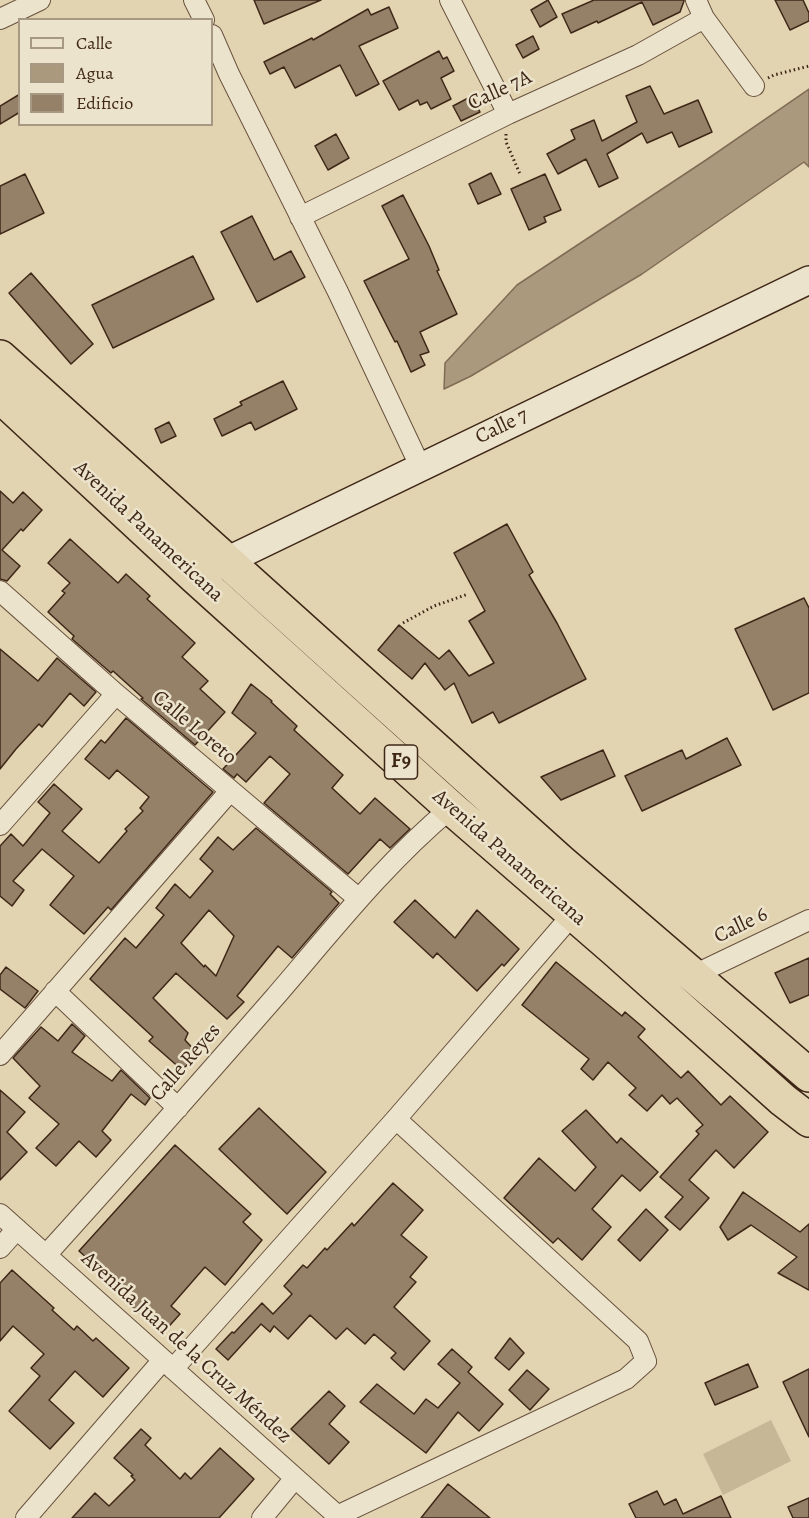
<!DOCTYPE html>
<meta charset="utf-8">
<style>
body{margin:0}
#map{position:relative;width:809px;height:1518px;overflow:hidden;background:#e2d4b1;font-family:Alegreya,serif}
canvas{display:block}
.legend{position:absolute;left:18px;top:18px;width:195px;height:108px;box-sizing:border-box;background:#ece3cc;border:2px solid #a79884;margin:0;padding:8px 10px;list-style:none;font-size:18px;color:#3f2718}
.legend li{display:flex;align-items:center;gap:12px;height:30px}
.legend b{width:30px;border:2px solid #a79884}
</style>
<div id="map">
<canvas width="809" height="1518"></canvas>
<ul class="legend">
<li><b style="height:8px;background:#ece3cc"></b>Calle</li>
<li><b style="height:16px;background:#ab997d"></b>Agua</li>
<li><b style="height:16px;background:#948168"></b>Edificio</li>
</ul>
</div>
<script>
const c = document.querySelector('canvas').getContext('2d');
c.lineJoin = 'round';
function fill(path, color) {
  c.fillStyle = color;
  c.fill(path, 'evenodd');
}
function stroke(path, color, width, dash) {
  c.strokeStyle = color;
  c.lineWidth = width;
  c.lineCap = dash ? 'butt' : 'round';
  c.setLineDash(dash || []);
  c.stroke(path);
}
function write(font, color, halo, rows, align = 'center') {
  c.font = font + ' Alegreya,serif';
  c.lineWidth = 5;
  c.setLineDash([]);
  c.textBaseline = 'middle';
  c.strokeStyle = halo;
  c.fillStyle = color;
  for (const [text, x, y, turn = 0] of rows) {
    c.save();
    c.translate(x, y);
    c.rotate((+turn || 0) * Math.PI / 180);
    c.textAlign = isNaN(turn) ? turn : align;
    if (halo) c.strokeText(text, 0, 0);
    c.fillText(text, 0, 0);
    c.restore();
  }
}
fill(new Path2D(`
 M771,1420L791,1461L723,1495L703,1454Z`), '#c6b797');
const water = new Path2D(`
 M809,89V167L804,162L642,274L471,376L444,389L445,363L517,285L706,160Z`);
fill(water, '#ab997d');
stroke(water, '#806b55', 1.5);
const building = new Path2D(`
 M254,0H321L264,24Z
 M548,0L557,17L540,27L531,10Z
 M594,0H684V1L680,12L653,25L642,2L598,23L597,21L571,33L562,14Z
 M775,0H803L809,13V21L790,30Z
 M389,7L398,28L359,46L379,84L356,96L340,65L295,88L284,67L270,74L264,62L312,38L313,40L368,9L371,15Z
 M533,36L539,49L523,58L516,45Z
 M439,51L443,59L447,57L454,71L441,78L451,99L431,109L427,102L420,105L418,100L399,110L383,81Z
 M650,86L664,114L698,100L712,132L679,147L672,132L647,143L642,133L607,154L618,178L599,187L586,159L558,174L547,154L575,139L571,130L594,120L602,141L637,122L626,96Z
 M20,94V112L0,124V106Z
 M472,96L480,112L461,121L453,106Z
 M336,134L349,158L328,170L315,146Z
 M491,173L501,194L478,204L469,184Z
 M25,174L44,213L0,234V186Z
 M545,174L561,210L544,217L546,222L529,230L511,189Z
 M403,195L429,246L439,270L437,271L457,314L420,332L429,352L420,355L425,365L411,372L397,341L395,342L364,281L409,259L382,206Z
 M252,216L274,260L291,251L305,277L257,302L221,232Z
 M193,256L214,299L113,348L92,305Z
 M31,273L93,344L71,364L9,293Z
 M283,381L297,409L255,430L251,422L222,436L214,419L242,405L240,402Z
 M169,422L176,436L161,443L155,429Z
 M0,491L13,503L23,492L42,510L23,531L21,529L2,550L20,566L7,581L0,579Z
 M507,524L533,572L529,575L557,623L586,679L499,723L493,712L472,723L454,683L445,690L425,663L412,679L378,650L399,625L439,659L449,650L469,676L494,663L469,621L485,611L454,553Z
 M70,539L118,583L126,574L150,596L147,599L195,643L182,657L208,681L200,689L225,712L195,745L141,699L143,698L113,671L111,673L72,639L74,636L48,612L65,593L62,591L70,583L48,563Z
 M804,598L809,608V693L773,710L735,629Z
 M0,649L38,681L57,658L96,692L84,706L70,693L42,727L39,724L16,749L0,769Z
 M251,684L272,701L271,702L297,726L294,730L343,775L332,788L360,814L375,798L410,829L390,848L380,839L348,874L264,803L290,774L270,756L246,782L237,774L234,778L223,769L256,733L232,713Z
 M126,718L213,792L111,910L108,907L84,934L50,905L74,876L42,849L13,881L24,890L12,906L0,896V846L11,834L23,846L50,813L38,802L54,784L82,809L62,831L99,863L127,831L125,829L143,811L140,808L149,797L117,770L109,779L85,759L101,740L105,743Z
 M727,738L741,765L642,811L625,776L682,750L686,759Z
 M603,750L615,776L561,800L541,777Z
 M256,828L332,892L330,894L339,903L292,958L278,946L237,996L244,1002L227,1019L176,973L153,998L188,1033L185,1040L198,1054L182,1070L149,1041L153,1037L90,979L125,938L136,948L164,915L156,908L175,884L190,898L213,871L200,859L218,837L233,850ZM209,910L234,936L216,976L205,965L204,967L181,943Z
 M415,900L455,938L477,910L519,949L504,966L502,964L477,991L437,953L433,958L394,922Z
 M809,958V995L790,1003L775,973Z
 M556,962L622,1016L625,1012L645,1029L638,1037L681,1078L688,1071L721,1105L730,1096L768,1132L734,1168L716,1150L689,1180L709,1198L680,1230L665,1217L683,1197L660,1177L699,1134L696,1131L703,1125L677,1098L670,1104L662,1095L647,1111L629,1095L636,1088L608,1062L593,1080L581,1069L589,1059L522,1005Z
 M6,967L38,991L25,1008L0,989V975Z
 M72,1024L85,1036L72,1052L112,1081L121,1070L150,1098L145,1105L131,1094L102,1131L111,1140L96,1157L79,1141L56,1166L36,1148L59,1124L29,1098L40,1086L13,1058L41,1027L58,1041Z
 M0,1090L25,1112L7,1132L27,1152L0,1180Z
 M259,1108L326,1172L287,1214L219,1149Z
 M586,1110L617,1143L621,1138L658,1172L640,1191L622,1175L592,1209L611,1227L582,1260L558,1238L553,1243L504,1198L539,1158L575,1191L596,1167L562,1131Z
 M175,1145L251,1214L243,1222L262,1240L225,1285L205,1267L171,1306L180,1314L162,1334L111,1287L115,1283L79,1251Z
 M393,1183L423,1210L401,1235L427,1257L410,1277L416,1282L394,1307L430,1341L404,1370L391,1358L396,1353L374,1334L365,1344L347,1328L336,1339L310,1315L288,1339L274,1326L270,1332L261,1324L228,1360L216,1349L232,1332L234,1333L262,1303L273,1314L292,1294L284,1286L303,1265L307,1268L325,1248L327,1250L352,1223L354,1226Z
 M743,1192L800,1232L809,1224V1290L778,1273L797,1257L751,1225L728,1240L720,1227Z
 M646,1209L668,1230L640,1261L618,1240Z
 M12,1270L54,1308L52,1310L74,1330L77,1326L93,1341L96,1338L129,1368L103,1397L75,1371L49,1400L74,1423L50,1449L9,1411L40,1376L31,1368L44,1354L13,1326L0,1341V1283Z
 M510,1338L524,1353L509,1370L495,1358Z
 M452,1349L472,1367L468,1372L503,1404L479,1431L458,1412L426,1453L360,1402L377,1384L414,1414L426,1399L438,1408L460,1383L438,1364Z
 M748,1364L758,1387L715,1405L705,1383Z
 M809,1369V1437L783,1382Z
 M527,1370L549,1389L530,1410L509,1390Z
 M329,1391L345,1406L329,1424L349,1442L329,1464L291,1429Z
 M141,1429L151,1438L145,1445L180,1479L185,1473L191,1479L220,1448L254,1479L219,1518H72L95,1493L109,1506L135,1480L131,1476L133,1475L114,1458Z
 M448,1484L490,1518H421Z
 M657,1491L664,1505L676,1499L683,1514L721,1496L731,1518H636L629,1504Z
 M809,1498V1518H793L788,1507Z`);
fill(building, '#948168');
stroke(building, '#3f2718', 1.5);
const street = new Path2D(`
 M194,0L204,20
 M450,0L508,114
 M704,18L754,86
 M0,19L40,0
 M212,35L229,74L338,292L420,466
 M300,217L508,114L638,55L704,18L696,0
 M0,591L116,694L359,899
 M0,825L116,694
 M694,975L809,920
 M55,991L178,1108
 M0,1055L230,791
 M0,1214L340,1518
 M0,1248L17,1229
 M46,1255C123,1170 199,1084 275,997C331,932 385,863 451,808
 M173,1369L396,1119L573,914
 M337,1516L626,1379L646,1361L638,1341L396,1119
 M26,1518L163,1360
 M262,1518L295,1478`);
const secondary = new Path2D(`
 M210,569L809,280`);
const highway = new Path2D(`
 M0,357L560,861L809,1075
 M0,396L195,577L451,808L615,950L783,1100L809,1120`);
stroke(street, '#68523e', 22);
stroke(secondary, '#3f2718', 30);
stroke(highway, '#3f2718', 36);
stroke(new Path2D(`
 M768,78L774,75L809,66
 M506,134V142L520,174
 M403,623L434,606L468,594`), '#3f2718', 3, [1.5, 3]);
stroke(street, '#ece3cc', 20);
stroke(secondary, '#ece3cc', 27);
stroke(highway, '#e2d4b1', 33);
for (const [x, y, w] of [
 [401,762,33]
]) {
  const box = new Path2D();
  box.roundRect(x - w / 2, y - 17, w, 34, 4.5);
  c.fillStyle = '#ece3cc';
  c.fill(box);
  stroke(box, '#3f2718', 1.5);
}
write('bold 20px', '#3f2718', null, [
 ["F9",401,762]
]);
write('21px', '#3f2718', '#ece3cc', [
 ["Calle 7A",500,91,-25],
 ["Calle 7",502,427,-26],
 ["Avenida Panamericana",148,532,43],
 ["Calle Loreto",194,728,40],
 ["Avenida Panamericana",509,858,41],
 ["Calle 6",741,926,-26],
 ["Calle Reyes",186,1063,-49],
 ["Avenida Juan de la Cruz Méndez",186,1348,42]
]);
</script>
